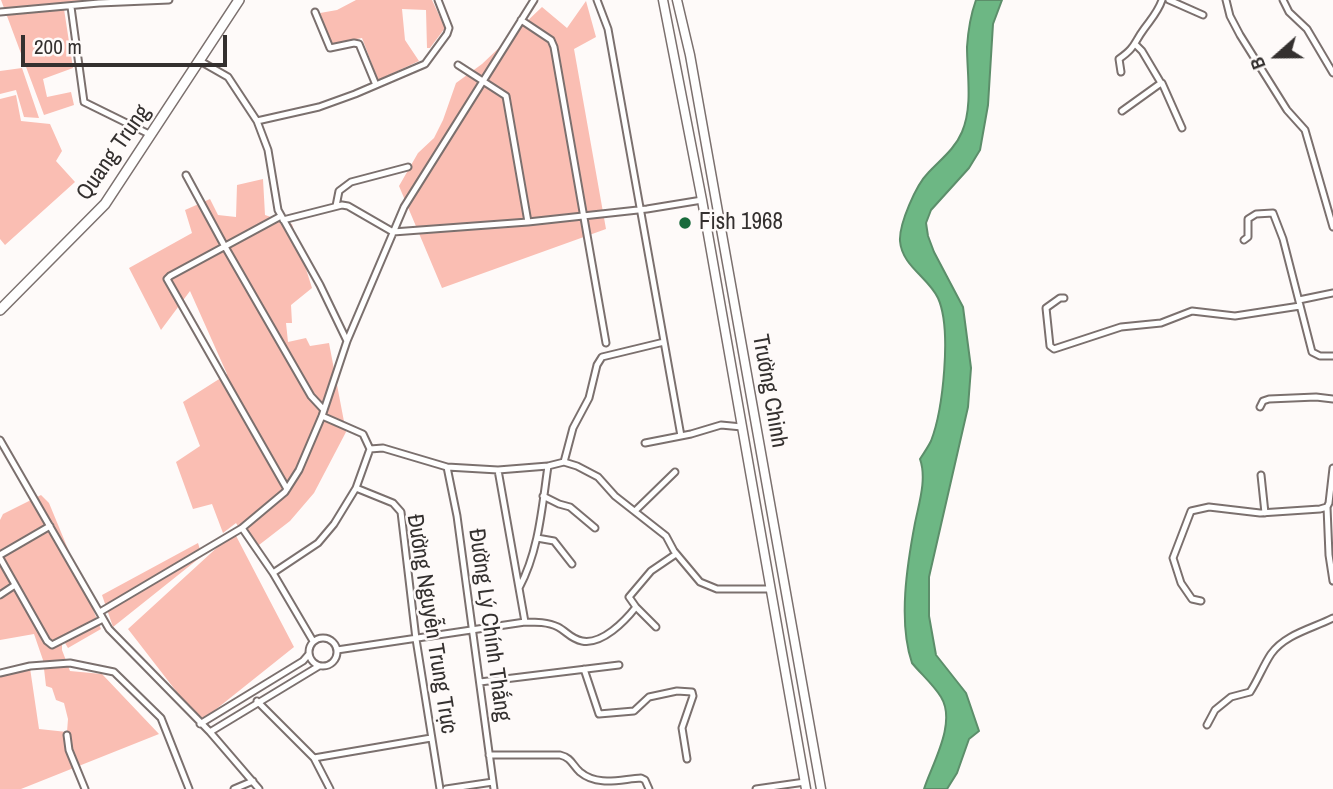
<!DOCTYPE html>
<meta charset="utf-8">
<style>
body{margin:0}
#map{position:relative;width:1333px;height:789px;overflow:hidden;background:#fefaf9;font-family:"Archivo Narrow",sans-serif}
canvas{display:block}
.north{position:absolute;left:1242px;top:21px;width:70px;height:70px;-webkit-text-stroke:5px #fefaf9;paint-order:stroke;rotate:249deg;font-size:19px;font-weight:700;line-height:28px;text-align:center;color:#34302f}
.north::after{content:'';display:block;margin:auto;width:24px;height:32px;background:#34302f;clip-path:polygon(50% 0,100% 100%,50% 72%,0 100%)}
.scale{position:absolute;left:21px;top:35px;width:206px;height:32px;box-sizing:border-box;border:4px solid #34302f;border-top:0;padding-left:9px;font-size:21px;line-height:24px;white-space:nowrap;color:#34302f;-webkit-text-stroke:5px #fefaf9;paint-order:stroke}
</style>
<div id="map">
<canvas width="1333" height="789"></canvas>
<div class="north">B</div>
<div class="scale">200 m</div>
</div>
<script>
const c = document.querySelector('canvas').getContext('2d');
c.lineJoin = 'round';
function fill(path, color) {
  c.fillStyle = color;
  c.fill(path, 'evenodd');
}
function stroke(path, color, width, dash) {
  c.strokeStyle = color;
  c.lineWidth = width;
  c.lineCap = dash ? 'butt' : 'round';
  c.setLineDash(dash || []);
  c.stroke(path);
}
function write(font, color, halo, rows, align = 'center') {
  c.font = font + ' "Archivo Narrow",sans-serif';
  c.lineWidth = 5;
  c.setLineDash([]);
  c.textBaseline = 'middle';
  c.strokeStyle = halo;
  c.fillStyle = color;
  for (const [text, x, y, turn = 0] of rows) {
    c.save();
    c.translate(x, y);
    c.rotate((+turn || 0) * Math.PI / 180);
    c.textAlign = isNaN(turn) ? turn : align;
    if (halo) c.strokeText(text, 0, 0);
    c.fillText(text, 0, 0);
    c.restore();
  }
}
fill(new Path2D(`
 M1,0H101L64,9L73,68L43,79L47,97L71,92L74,105L44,115Z
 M356,0H432L445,28L430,48H427L426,10L402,9L405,40L419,61L378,80L362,38L332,44L320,13L337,10Z
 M586,1L596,37L574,49L606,229L442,288L399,186L418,153L434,138L443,120L456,83L482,64L542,7L567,28Z
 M22,68L39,118L24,117L16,90L0,94V71Z
 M16,95L21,121L50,124L62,151L56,161L75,182L5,245L0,239V99Z
 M263,179L265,215L292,224L312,288L291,305L292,323H286L288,342L306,338L310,346L329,343L346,432L314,493L290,521L259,545L246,539L236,523L223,533L212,504L193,509L176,462L200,446L183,402L227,374L190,291L161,330L129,268L192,233L185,210L210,199L218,215L236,217L237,185Z
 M41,495L49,503L101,629L68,648L65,643L62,644V650L70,671L102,674L159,734L21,789H0V673L30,668L39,729L67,732L68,719L64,703L56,700L52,688L46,686L43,660L34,634L0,640V520L3,514Z
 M234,532L294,647L200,722L128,629Z
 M198,543L202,556L113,627L102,595Z`), '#fabeb3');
const water = new Path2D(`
 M976,0H1002L993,24L988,105L980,150L969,168L931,210L926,223L928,236L934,252L963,307L971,368L968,407L929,577V616L936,655L966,693L979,731L969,739L957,773L947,789H924C932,764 957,723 941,697C933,684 921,674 912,663C898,622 907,565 915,523C919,503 927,479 920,459C924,453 928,447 931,441C943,410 952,329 938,298C928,277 902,266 900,241C899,224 916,185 928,173C940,160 955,149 962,132C973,106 967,74 967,47C968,32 971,14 976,0Z`);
fill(water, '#6db784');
stroke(water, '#5c8e6a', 2);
const street = new Path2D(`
 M597,0L608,29L681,436
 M1169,0L1203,15
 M1226,0L1230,16L1240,35L1287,110L1305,130L1333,227
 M1283,0L1289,12L1307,29L1333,73
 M71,7L84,102L151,135
 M0,12L99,3L169,0
 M315,12L330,48L354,43L359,44L376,85
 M521,20L551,40L554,47L606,343
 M200,61L228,77L257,121L268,150L278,210L320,285L347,341
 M458,65L506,96L528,222
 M1121,72L1119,59C1136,47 1133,44 1144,29C1151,19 1158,12 1162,0
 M1162,83L1182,128
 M1122,111L1161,83L1142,51L1136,45
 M257,121L319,107L355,94L425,64L447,34L449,28L438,0
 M186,175L224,245L311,396L324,410
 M336,206L339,191L351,182L408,167
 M281,216L170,276L167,279L287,489
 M283,220L342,205L348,206L393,232L528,222L647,209L702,200
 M1244,240L1248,237V219L1256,214L1273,213L1283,239L1312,352L1320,356H1333
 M1064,298H1060L1046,308L1050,346L1054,349L1121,327L1161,323L1192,311L1235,316L1300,306
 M1299,300L1333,293
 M1260,407L1263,401L1269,399L1316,397L1333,399
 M322,416L363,434L370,449
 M0,440L109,629L210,732L259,789
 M645,443L691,434L721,425L742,427
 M370,449L383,448L447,467L498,470L548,466L564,462L577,466L598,477L615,496L666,536L674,551L700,582L717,589H770
 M564,462L573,428L589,398L597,365L602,357L664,342
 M447,467L457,516L494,789
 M498,470L525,622
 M1261,475L1265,513
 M356,488L393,503L401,512L416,639L440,789
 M543,496L559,504L570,507L595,528
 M1327,507L1329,555L1333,581
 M635,511L675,472
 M242,528L273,573L313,641
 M537,538L554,541L572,564
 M0,555L50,526
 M0,558L47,641L52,645L103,619
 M273,573L318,543L334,524L356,488L370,449
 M519,588C539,551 542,507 548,466
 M0,595L15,585
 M1201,601L1192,599L1181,583L1173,558L1191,511L1209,507L1260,513L1320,509L1327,507L1329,503L1333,468
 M100,612L242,528L285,492L299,470L322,416L347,341L404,207L534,0
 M656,627L636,607L629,597L651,571L676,554
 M309 652a14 14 0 1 1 28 0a14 14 0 1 1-28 0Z
 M337,650L525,622C536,622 548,622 558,627C566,631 571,639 582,641C602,645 625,621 636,607
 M584,669L599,714L634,711L649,697L677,691L692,692L693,696L682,728L687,759
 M0,673L30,666L70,663L114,672L161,718L189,789
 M480,682L619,665
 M257,701L314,758L330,789
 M200,724L303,661L309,654
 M1207,725L1215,710L1231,697L1250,692C1258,680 1263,666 1271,654C1285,634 1314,628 1333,618
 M210,732L319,666
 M67,735L69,750L85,789
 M489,755H560C572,758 572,765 580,772C598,787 621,779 641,778L645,780L649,789
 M314,758L431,738
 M234,789L253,781
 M446,789L493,782
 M756,789L805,782`);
const secondary = new Path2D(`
 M663,0L702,200L806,789
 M677,0L690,55L821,789`);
const primary = new Path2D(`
 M0,310L105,204L239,0`);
stroke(street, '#7b706e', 9);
stroke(secondary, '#7b706e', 11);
stroke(primary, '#7b706e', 12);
stroke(street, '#fff', 5);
stroke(secondary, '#fff', 8);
stroke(primary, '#fff', 9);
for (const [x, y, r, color] of [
 [685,223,7,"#196b3c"]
]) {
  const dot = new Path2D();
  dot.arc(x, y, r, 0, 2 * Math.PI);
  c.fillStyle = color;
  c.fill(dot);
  stroke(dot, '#fefaf9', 2.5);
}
write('23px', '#34302f', '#fefaf9', [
 ["Quang Trung",114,153,-55],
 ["Trường Chinh",769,391,80],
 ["Đường Nguyễn Trung Trực",431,624,81],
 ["Đường Lý Chính Thắng",489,625,82]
]);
write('23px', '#34302f', '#fefaf9', [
 ["Fish 1968",699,223]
], 'left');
</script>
